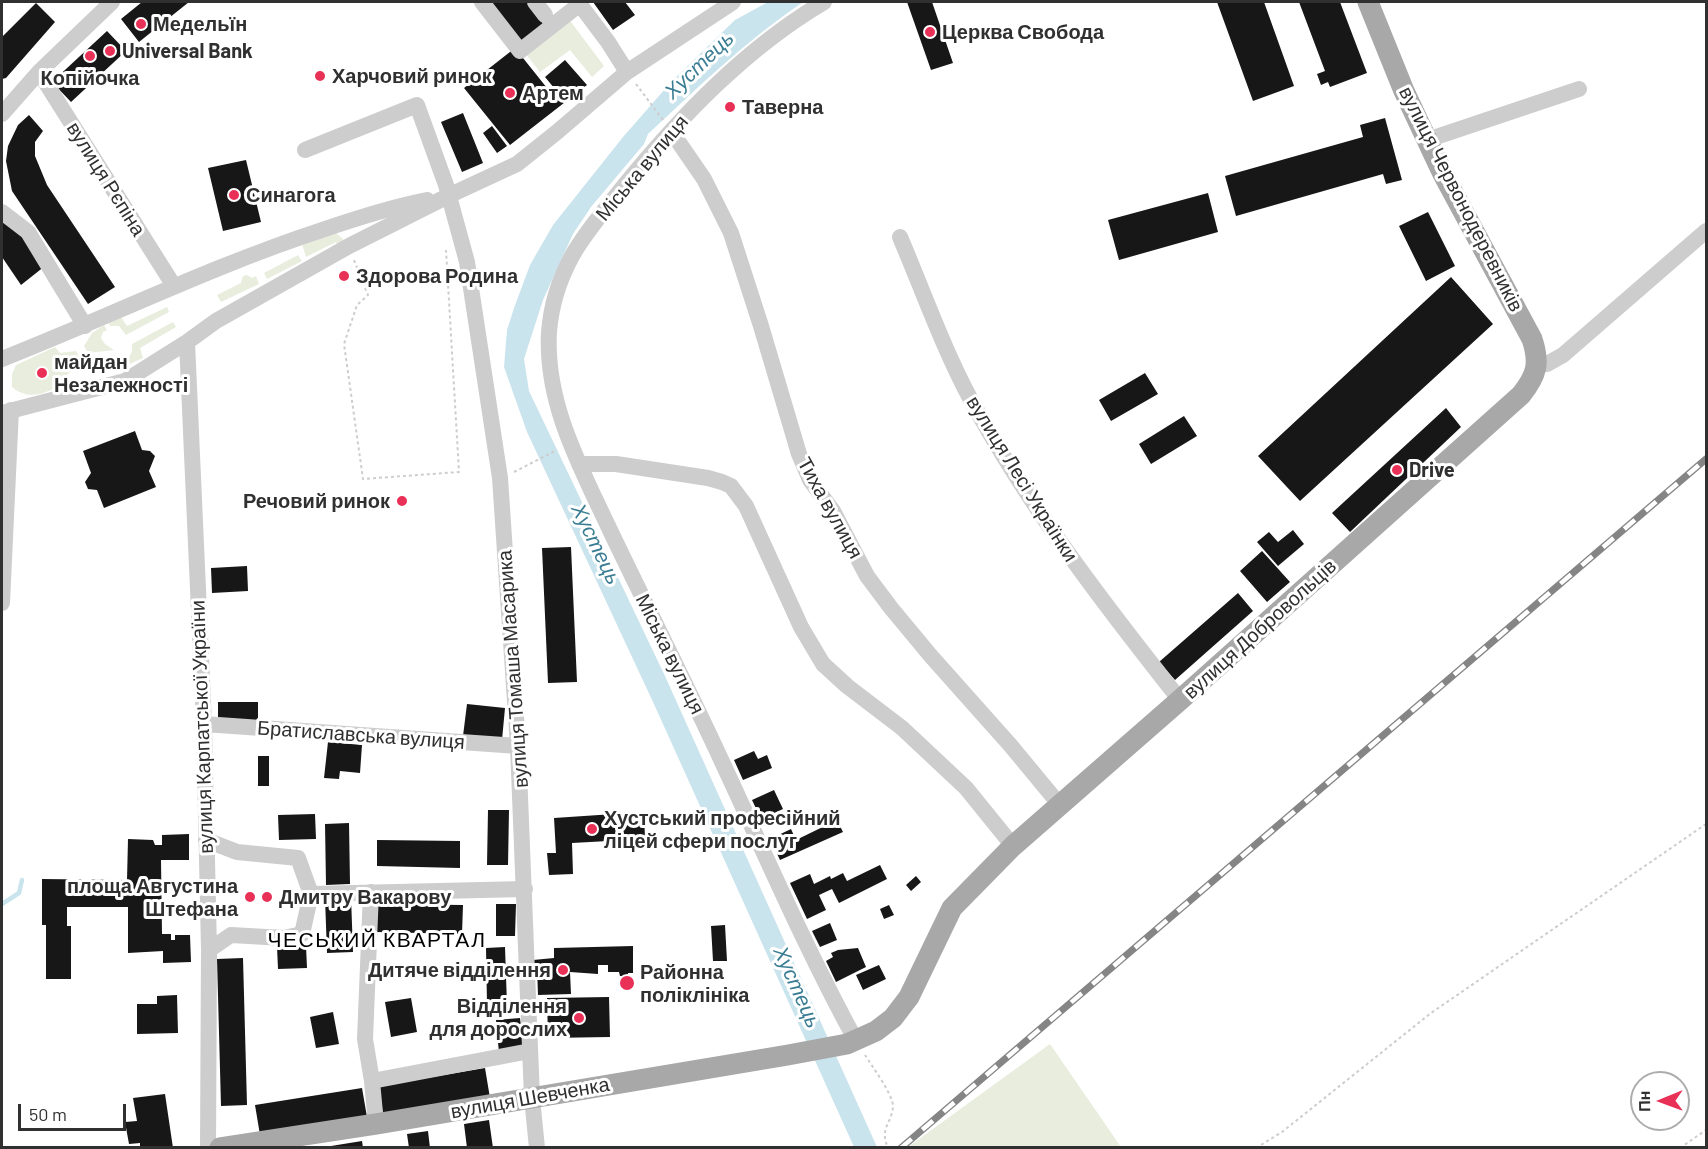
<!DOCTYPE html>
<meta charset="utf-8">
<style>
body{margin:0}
#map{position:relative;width:1708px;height:1149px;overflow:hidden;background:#fff;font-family:Barlow,sans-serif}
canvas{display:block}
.frame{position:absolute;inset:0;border:3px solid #303030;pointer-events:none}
.north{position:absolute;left:1630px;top:1071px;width:60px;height:60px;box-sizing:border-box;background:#fff;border:2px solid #acacac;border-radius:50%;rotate:269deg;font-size:16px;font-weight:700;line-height:24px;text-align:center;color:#303030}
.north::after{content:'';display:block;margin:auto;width:21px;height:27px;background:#e93057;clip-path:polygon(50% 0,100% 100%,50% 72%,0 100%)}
.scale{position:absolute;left:18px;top:1104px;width:108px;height:27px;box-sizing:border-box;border:3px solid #303030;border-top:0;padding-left:8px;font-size:18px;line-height:21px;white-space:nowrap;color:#303030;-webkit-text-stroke:4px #fff;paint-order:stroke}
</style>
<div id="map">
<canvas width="1708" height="1149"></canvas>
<div class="frame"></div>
<div class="north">Пн</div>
<div class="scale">50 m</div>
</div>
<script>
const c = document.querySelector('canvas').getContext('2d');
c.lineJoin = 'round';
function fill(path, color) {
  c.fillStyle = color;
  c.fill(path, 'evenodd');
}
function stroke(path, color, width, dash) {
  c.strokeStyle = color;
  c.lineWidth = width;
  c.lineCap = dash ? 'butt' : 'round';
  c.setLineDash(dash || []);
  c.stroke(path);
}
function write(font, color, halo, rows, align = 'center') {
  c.font = font + ' Barlow,sans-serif';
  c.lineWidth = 6;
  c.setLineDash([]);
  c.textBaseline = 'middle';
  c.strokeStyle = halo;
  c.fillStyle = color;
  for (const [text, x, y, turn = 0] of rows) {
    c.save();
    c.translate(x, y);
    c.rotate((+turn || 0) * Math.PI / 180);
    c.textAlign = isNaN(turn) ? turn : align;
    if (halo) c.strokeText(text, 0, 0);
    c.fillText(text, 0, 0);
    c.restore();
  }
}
fill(new Path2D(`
 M568,18L604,66L592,77L570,50L540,72L525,53Z
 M336,233L344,240L339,248L336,242L306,257L302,244Z
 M298,255L302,261L267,279L264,273Z
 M247,275L252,278L256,276L259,284L221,302L217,295L241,283L243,276Z
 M167,307L169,312L126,335L119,326H110L109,323L121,317L127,326Z
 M173,322L176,327L140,348L143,358L130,364L128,360L132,351V344Z
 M104,325L107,330L103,332L101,338L105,344L114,350L88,353L84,346L92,333Z
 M55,347L60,353L76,351L81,360L67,375L68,382C49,391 31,403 12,387V374L16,365Z
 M1050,1044L1121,1147H908Z`), '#e8edde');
fill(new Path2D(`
 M768,2H803C747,40 698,87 648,134L644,144L591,207L573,234L543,300L524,359L529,391L665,676L877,1147H854L653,702L527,432L504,367L507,330L514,308L530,265L553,225L623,137L672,81L735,20Z`), '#cae4ed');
stroke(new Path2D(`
 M2,904L19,893L22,880`), '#cae4ed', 4.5);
fill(new Path2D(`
 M142,2H189L139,42L121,19Z
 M489,2H527L544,25L520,43Z
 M593,2H625L635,15L613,30Z
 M907,2H932L953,63L931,70Z
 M1217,2H1264L1294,86L1253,101Z
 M1299,2H1340L1367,73L1330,87L1328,82L1321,85L1317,74L1325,71Z
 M36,3L55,22L6,78L2,79V37Z
 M107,31L126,51L71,102L52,82Z
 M515,48L555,98L559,94L545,77L565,60L587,85L510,145L464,88Z
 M463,113L483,163L462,172L441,122Z
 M29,115L43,131L35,142V156L47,185L115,287L88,304L12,191L6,161L8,146L18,125Z
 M1385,118L1402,180L1386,184L1383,174L1236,216L1225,176L1363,137L1360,125Z
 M492,126L507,146L497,153L483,133Z
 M246,160L261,222L223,231L208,168Z
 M1208,193L1218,232L1119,260L1108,220Z
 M1428,212L1455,266L1426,281L1399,226Z
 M2,215L16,226L45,266L21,285L2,257Z
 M1451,277L1493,324L1300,501L1258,456Z
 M1145,373L1158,394L1111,421L1099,400Z
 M1446,408L1461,427L1350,532L1332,513Z
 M1184,416L1197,436L1151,464L1139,444Z
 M135,431L142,450L150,451L155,456L149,471L156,487L104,508L97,490L88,489L85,482L91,473L83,451Z
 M1293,530L1304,544L1278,566L1257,542L1269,532L1278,542Z
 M571,547L577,682L548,683L542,548Z
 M1262,551L1290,582L1267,602L1240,571Z
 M247,566L248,591L212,593L211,568Z
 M1238,593L1253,611L1175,680L1159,662Z
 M218,702H258V721H218Z
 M467,704L505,708L502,740L463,736Z
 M328,742L362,745L360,773L340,771L339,779L324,778Z
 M754,751L758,759L767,755L772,768L743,780L734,760Z
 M258,756H269V786H258Z
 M774,790L783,809L761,819L752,800Z
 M488,810H509L508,865H487Z
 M644,812L645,839L572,843L573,874L549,875L547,853H556L554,818Z
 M315,814L316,839L279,840L278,815Z
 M837,820L843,832L780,860L770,839L791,829L796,840Z
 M349,823L350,884L326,885L325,824Z
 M189,834V860H161L162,934H171V940H175V935H190L191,962L163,963V951L128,953V907H67V926H71V979H46V925H42V879L127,880L128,839L153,840L155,845H162V835Z
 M377,840L460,841V868L377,866Z
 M880,865L887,879L839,903L832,889L819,895L826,910L807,919L790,883L810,874L814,884L830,876L831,879L843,873L847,881Z
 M916,876L921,882L911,891L906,885Z
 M351,897L353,952L327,953L325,898Z
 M377,904L463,905L462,934L376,932Z
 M496,904H516L515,936H496Z
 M889,905L894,915L884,919L880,909Z
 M830,923L837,940L820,947L812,931Z
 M725,925L727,961H713L711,926Z
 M306,946L307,968L278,969L277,947Z
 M633,946V973H628V976H620L619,972H608V965H598V974L570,972L571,994L538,995L537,968L535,967L533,960L554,958V948Z
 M505,947L507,1005H487L486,948Z
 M858,948L866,967L836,982L826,961L833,957L831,953L838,950Z
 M243,958L247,1105L221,1106L217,959Z
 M879,965L886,979L863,990L856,975Z
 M177,995L178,1033L137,1034V1004H157V996Z
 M609,997L610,1037L548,1038L547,998Z
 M411,998L417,1032L391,1037L385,1002Z
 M333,1012L339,1044L316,1048L310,1017Z
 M520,1018L524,1050L499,1053L496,1020Z
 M485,1068L490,1098L383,1115L379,1086Z
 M362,1088L367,1117L260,1135L255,1105Z
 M165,1094L173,1148H140V1143L129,1144L125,1122L137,1121L133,1098Z
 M489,1120L493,1148H467L464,1124Z
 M428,1131L430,1148H409L407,1134Z
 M362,1141L363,1148H331V1146Z`), '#171717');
stroke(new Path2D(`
 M636,84L663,120
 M354,260L368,295L357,305L344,344L363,479L459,472L446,250
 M514,472L557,450
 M865,1055C872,1066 893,1095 893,1106C892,1124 879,1127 888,1148
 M1256,1148L1282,1132L1431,1013L1706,824
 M1680,1148L1706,1130`), '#cdcdcd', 2, [3, 3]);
stroke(new Path2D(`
 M482,2L520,51L580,4
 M535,2L545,15
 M578,2L608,42L627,72
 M824,2C746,48 680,117 623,187C605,210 586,231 572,256C560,278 551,306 549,332C545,403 580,466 609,528C639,591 670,652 700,715C752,823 798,935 856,1041
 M39,72L174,286
 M2,114L39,72L112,2
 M671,131L704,179L731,233L761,326L799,454L810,480L833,511L867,576L891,608L930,655L1011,746L1059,804
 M1427,140L1579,89
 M305,150L417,105L446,185L467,262L500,478L518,746L532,1098L537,1148
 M2,212L28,232L85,326
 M900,237C923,291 943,348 971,400C1030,508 1104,604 1180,700
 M187,342L204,724L209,950L208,1148
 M2,359C109,317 212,266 322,230C357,218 391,207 427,200
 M1537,364H1547L1563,355L1706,231
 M2,413L125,381L187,342L216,321L349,246L448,196L517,164L557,132L627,72L733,2
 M579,464H616L708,478L722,482L731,486L746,506L801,627L823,664L847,686L902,728L966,788L1013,846
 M2,603L11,410
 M204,724L518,746
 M206,840L237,852L298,858L311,894L302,934L284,938L231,935L209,950
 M371,892L365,1039L372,1081L376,1124
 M311,894L525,889
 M372,1081L530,1051`), '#cdcdcd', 16);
stroke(new Path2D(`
 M220,1148L376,1124L788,1055L847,1044L876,1031L893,1018L909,997L952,908L1013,846L1180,700L1521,395C1537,375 1540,363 1532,339L1443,174L1404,91L1368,2`), '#a8a8a8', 21);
const rail = new Path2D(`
 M901,1148L1706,459`);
stroke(rail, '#858585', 7);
stroke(rail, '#fff', 4.5, [14]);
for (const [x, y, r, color] of [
 [141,24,6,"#e93057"],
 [930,32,6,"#e93057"],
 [110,51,6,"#e93057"],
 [90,56,6,"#e93057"],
 [320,76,6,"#e93057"],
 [510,93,6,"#e93057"],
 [730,107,6,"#e93057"],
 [234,195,6,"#e93057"],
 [344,276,6,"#e93057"],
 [42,373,6,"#e93057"],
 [1397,470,6,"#e93057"],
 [402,501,6,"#e93057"],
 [592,829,6,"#e93057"],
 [250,897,6,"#e93057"],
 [267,897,6,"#e93057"],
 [563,970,6,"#e93057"],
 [627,983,8,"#e93057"],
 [579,1018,6,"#e93057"]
]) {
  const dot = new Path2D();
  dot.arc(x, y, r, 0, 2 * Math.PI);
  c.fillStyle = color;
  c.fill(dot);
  stroke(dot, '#fff', 2);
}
write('bold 20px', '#303030', '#fff', [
 ["Медельїн",153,24],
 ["Церква Свобода",942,32],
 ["Universal Bank",122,51],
 ["Харчовий ринок",332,76],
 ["Копійочка",90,78,"center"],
 ["Артем",522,93],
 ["Таверна",742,107],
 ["Синагога",246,195],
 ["Здорова Родина",356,276],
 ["майдан",54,362],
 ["Незалежності",54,385],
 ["Drive",1409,470],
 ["Речовий ринок",390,501,"right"],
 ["Хустський професійний",604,818],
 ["ліцей сфери послуг",604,841],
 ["площа Августина",238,886,"right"],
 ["Штефана",238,909,"right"],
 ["Дмитру Вакарову",279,897],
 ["Дитяче відділення",551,970,"right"],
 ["Районна",640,972],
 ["поліклініка",640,995],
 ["Відділення",567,1006,"right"],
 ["для дорослих",567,1029,"right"]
], 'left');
write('20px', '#303030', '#fff', [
 ["Міська вулиця",642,168,-50],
 ["вулиця Рєпіна",106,179,58],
 ["вулиця Червонодеревників",1461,199,63],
 ["вулиця Лесі Українки",1022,479,58],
 ["Тиха вулиця",830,508,61],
 ["вулиця Добровольців",1260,629,-42],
 ["Міська вулиця",670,654,64],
 ["вулиця Томаша Масарика",513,669,-94],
 ["вулиця Карпатської України",202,727,-92],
 ["Братиславська вулиця",361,735,4],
 ["вулиця Шевченка",530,1098,-10]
]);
write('italic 21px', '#3b7e94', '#fff', [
 ["Хустець",699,65,-44],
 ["Хустець",596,544,64],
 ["Хустець",797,987,66]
]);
c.letterSpacing = '1.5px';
write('21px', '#000', '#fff', [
 ["ЧЕСЬКИЙ КВАРТАЛ",377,940]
]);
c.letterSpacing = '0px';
</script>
